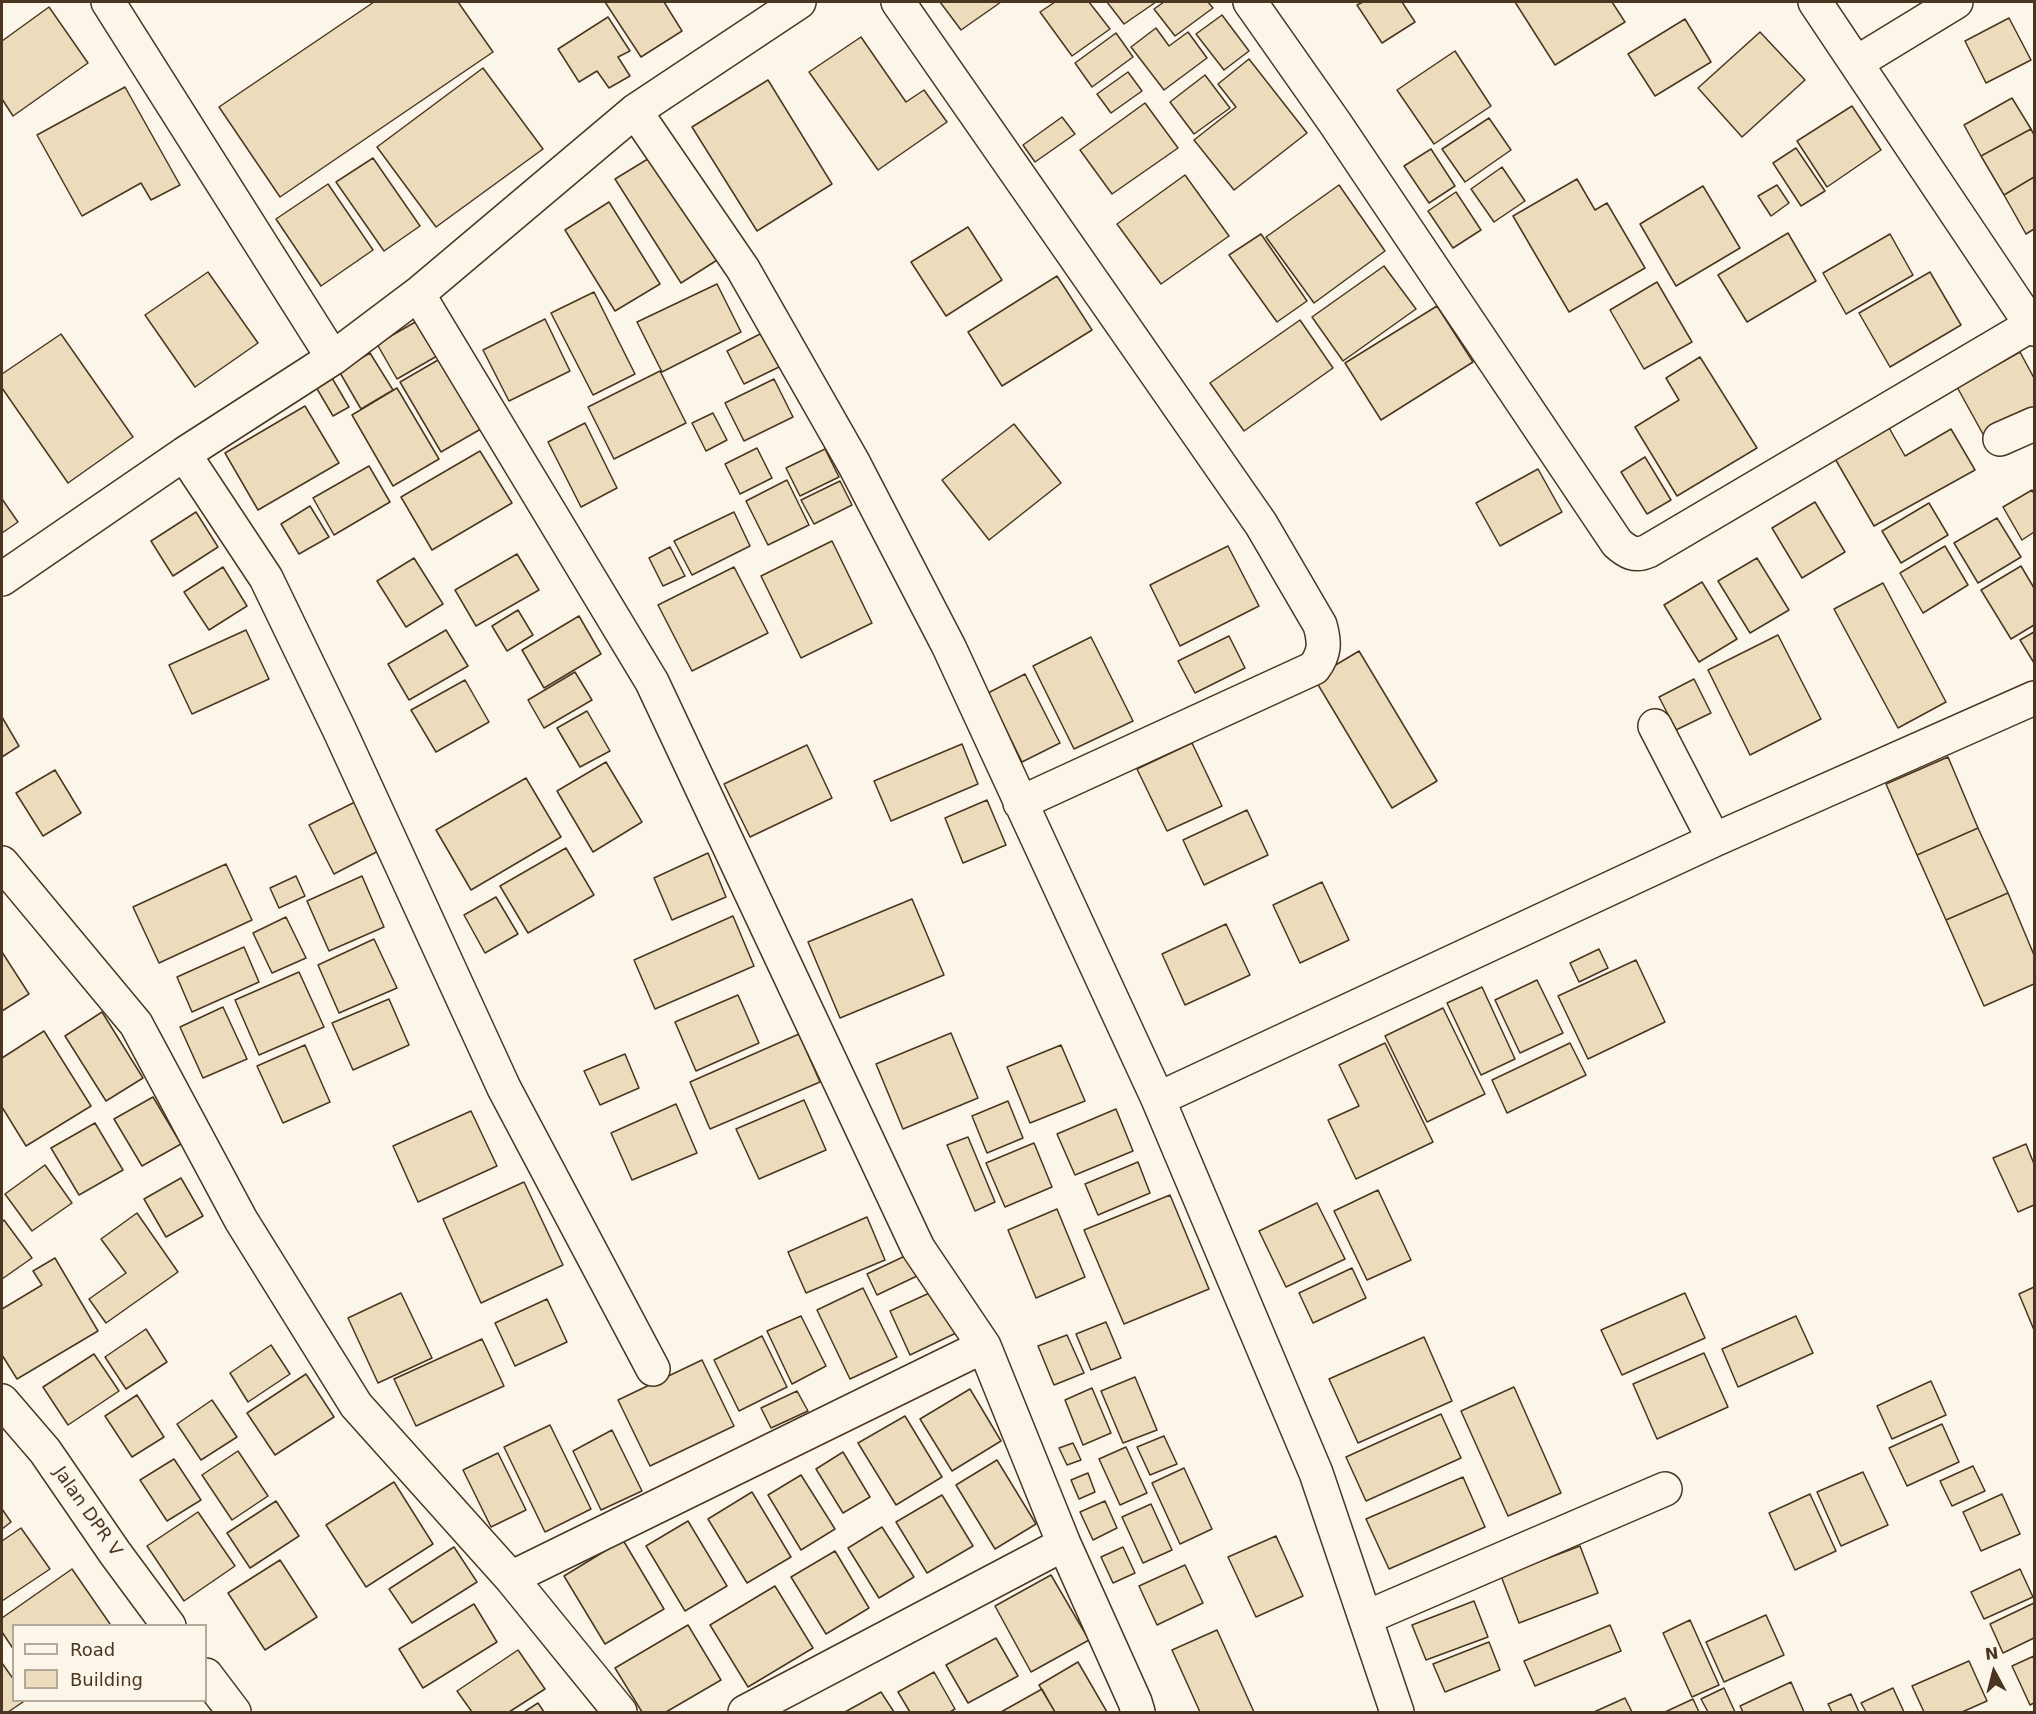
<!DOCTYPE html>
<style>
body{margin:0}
#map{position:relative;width:2036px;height:1714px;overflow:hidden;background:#fbf6e9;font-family:"DejaVu Sans",sans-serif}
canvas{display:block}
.frame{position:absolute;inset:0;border:3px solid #4a3520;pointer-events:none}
.legend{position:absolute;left:12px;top:1624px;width:195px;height:78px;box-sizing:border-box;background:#fbf6e9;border:2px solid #b4a999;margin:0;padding:8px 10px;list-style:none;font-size:18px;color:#4a3520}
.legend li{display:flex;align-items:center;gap:12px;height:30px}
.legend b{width:30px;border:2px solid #b4a999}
.north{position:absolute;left:1964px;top:1642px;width:60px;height:60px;-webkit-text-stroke:4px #fbf6e9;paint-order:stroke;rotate:353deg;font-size:16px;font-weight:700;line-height:24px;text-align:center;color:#4a3520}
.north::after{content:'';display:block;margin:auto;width:21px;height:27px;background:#4a3520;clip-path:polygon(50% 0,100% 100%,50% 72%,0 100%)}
</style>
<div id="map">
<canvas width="2036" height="1714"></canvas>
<div class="frame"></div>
<ul class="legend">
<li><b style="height:8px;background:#fbf6e9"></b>Road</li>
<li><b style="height:16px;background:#ecdcbc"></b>Building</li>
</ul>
<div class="north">N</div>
</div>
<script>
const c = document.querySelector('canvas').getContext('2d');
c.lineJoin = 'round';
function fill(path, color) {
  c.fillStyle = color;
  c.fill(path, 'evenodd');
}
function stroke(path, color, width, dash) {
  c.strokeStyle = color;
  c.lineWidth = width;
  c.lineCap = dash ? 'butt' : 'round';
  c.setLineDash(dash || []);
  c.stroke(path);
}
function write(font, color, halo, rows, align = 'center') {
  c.font = font + ' "DejaVu Sans",sans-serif';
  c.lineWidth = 4.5;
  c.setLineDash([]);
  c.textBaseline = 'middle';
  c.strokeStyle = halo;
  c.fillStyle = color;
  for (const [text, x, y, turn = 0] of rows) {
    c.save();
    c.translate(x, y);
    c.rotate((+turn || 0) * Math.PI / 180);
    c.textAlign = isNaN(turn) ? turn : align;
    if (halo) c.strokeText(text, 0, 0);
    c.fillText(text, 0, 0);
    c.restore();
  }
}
const building = new Path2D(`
 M374,2H458L493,52L280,197L219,107Z
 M605,2H664L682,31L641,57Z
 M940,2H1001L961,30Z
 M1055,2H1089L1110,29L1072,56L1040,12Z
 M1107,2H1156L1124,24Z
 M1164,2H1208L1213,8L1175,36L1154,9Z
 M1363,2H1402L1415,22L1382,43L1357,5Z
 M1515,2H1612L1625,22L1555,65Z
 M49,7L88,63L13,116L2,99V41Z
 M1222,15L1249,51L1224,70L1196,34Z
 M608,17L630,51L618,57L630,76L609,88L597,71L579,82L558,49Z
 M2009,18L2031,60L1986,83L1965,41Z
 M1685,19L1711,62L1655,96L1628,54Z
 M1156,28L1169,46L1188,32L1207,58L1164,90L1131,47Z
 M1760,32L1805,80L1742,137L1698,88Z
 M1116,33L1133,57L1092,87L1075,63Z
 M861,37L906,102L924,90L947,122L878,170L809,72Z
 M1455,51L1491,106L1434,144L1397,90Z
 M1249,59L1307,133L1234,190L1194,140L1236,107L1218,84Z
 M483,68L543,149L436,227L377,147Z
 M1128,72L1142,91L1111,113L1097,94Z
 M1205,75L1230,108L1194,134L1170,102Z
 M768,80L832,184L757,231L692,127Z
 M125,87L180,185L151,200L141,183L82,216L37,135Z
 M2012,98L2031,129L1981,156L1964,125Z
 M1145,103L1178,148L1112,194L1080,150Z
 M1852,106L1881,150L1827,187L1797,141Z
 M1062,117L1075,134L1035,162L1023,145Z
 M1489,118L1511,150L1465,182L1442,149Z
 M2031,129L2034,135V177L2004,195L1981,156Z
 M1796,148L1825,191L1801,206L1773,163Z
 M1431,149L1455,186L1429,203L1404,166Z
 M656,154L722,257L681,283L615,179Z
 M373,158L420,226L384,251L336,182Z
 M1502,167L1525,201L1494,222L1471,189Z
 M1185,175L1229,236L1161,284L1117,224Z
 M2034,177V229L2026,234L2004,195Z
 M1577,179L1595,210L1607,203L1645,268L1569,312L1513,216Z
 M328,184L373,250L321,286L276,219Z
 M1339,185L1385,251L1314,303L1266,237Z
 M1777,185L1789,203L1771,216L1758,196Z
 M1703,186L1740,248L1676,286L1640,224Z
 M1456,192L1481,230L1453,248L1428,211Z
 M609,202L660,284L615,311L565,230Z
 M968,227L1002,280L946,316L911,262Z
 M1788,233L1816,281L1747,322L1718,275Z
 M1261,234L1307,301L1277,322L1229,255Z
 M1890,234L1913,275L1846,314L1823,273Z
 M1384,266L1416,309L1343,361L1312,317Z
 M208,272L258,343L195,387L145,315Z
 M1930,272L1961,325L1890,367L1859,313Z
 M1057,276L1092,330L1002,386L968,332Z
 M1657,282L1692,342L1644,369L1610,310Z
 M717,284L741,332L662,372L637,322Z
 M594,292L635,374L593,395L551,313Z
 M1437,306L1473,362L1381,420L1345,363Z
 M545,319L570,371L509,401L483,350Z
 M1300,320L1333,368L1244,431L1210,383Z
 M417,321L437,356L397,379L377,344Z
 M762,333L779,367L744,384L727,351Z
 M61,334L133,437L68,483L2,388V374Z
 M2020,352L2034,378V420L1989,445L1957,387Z
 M370,353L393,390L361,409L339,371Z
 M445,356L486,426L441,452L400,382Z
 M1700,357L1757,448L1677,496L1635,427L1679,400L1666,378Z
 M660,371L686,423L614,459L588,407Z
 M332,378L349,407L333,416L316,387Z
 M774,379L793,417L744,441L725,403Z
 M397,388L439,459L393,486L352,415Z
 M305,406L339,463L258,510L225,453Z
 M713,413L727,440L706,451L692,423Z
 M1884,419L1905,456L1951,429L1975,470L1874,526L1830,450Z
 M585,423L617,488L581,507L548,442Z
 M1014,424L1061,483L989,540L942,480Z
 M757,448L772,478L740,494L725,464Z
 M825,449L839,477L800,496L786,468Z
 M480,451L512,503L432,550L401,497Z
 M1645,457L1671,500L1647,514L1621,472Z
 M369,466L390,502L334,535L313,498Z
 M1538,469L1562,512L1500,546L1476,503Z
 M787,480L809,525L768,545L746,501Z
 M840,481L852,505L814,524L801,500Z
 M2032,490L2034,494V532L2022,540L2003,507Z
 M2,499L18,522L2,533Z
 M1815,502L1845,552L1802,578L1772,528Z
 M1929,503L1948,535L1901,563L1882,531Z
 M310,506L329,537L299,554L281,524Z
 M196,512L218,547L173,576L151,541Z
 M734,512L750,546L692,575L674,541Z
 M1997,518L2021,557L1978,583L1954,543Z
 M832,541L872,623L801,658L761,576Z
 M1228,546L1259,606L1180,646L1150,585Z
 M1945,546L1968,585L1923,613L1900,573Z
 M670,547L685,576L663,586L649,558Z
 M517,554L539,590L476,626L455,590Z
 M414,558L443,604L406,627L377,581Z
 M1757,558L1789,610L1750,633L1718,581Z
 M2021,566L2034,588V625L2011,639L1981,590Z
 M223,567L247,606L209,630L184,592Z
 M734,567L768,633L692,671L658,605Z
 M1702,582L1737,639L1699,662L1664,605Z
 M1883,583L1946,702L1898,728L1834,609Z
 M518,610L533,635L507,651L492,626Z
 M579,616L601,654L544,688L522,650Z
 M246,630L269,679L192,714L169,665Z
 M446,630L468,666L409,700L388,664Z
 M2034,632V663L2020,640Z
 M1778,635L1821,719L1750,755L1708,670Z
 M1229,636L1245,668L1195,693L1178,661Z
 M1091,637L1133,721L1074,749L1033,666Z
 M1359,651L1437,781L1392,808L1314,678Z
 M575,672L592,700L544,728L528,700Z
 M1025,674L1060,743L1022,762L988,693Z
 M1694,679L1711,713L1676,730L1659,697Z
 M465,680L489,722L436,752L411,710Z
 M587,711L610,751L580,767L557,728Z
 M2,717L19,746L2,757Z
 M1192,743L1222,806L1167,831L1137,769Z
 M962,744L978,784L891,821L874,781Z
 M807,745L832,798L750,837L724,784Z
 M1948,757L1978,828L1917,855L1886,784Z
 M606,762L642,822L593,852L557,791Z
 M55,770L81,813L43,836L16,793Z
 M526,778L561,837L471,890L436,830Z
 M363,798L388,846L334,874L309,825Z
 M987,800L1006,845L963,863L945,818Z
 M1247,810L1268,855L1204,885L1183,840Z
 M1978,828L2008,893L1946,920L1917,855Z
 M566,848L594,895L528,933L500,886Z
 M708,853L726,897L672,920L654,878Z
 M226,864L252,920L159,963L133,907Z
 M296,876L305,896L279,908L270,888Z
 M362,876L384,927L329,951L307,901Z
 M1322,882L1349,940L1300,963L1273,905Z
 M2008,893L2034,955V984L1984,1006L1946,920Z
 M496,897L518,934L485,953L464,915Z
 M912,899L944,975L840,1018L808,942Z
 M733,916L754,966L655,1009L634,960Z
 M286,917L306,958L272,973L253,933Z
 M1226,924L1250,975L1185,1005L1162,954Z
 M374,939L397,988L339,1013L318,965Z
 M244,947L259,982L192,1012L177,977Z
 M1599,949L1608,968L1579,982L1570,963Z
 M2,952L29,994L2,1011Z
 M1636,960L1665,1022L1588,1059L1558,996Z
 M299,972L324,1027L259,1055L235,1000Z
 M1537,980L1563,1033L1520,1053L1495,1000Z
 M1482,987L1515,1059L1481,1075L1447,1003Z
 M738,995L759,1043L696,1071L675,1022Z
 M389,999L409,1045L353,1070L332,1023Z
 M223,1007L247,1059L203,1078L180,1027Z
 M1443,1008L1485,1094L1427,1122L1385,1036Z
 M102,1012L143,1078L106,1101L65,1036Z
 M44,1031L91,1106L26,1146L2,1107V1058Z
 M951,1033L978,1098L903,1129L876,1064Z
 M799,1034L820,1082L710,1129L690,1082Z
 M1385,1043L1433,1142L1356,1179L1328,1120L1359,1106L1339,1065Z
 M1570,1043L1586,1075L1507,1113L1492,1080Z
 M305,1045L330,1102L283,1123L257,1066Z
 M1061,1045L1085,1101L1030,1123L1007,1067Z
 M625,1054L639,1088L600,1105L584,1071Z
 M153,1097L181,1144L142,1166L114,1119Z
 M804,1100L826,1150L759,1179L736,1129Z
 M1008,1101L1023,1138L987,1153L972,1116Z
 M676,1104L697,1153L632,1180L611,1133Z
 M1116,1109L1133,1151L1075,1175L1057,1134Z
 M471,1111L497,1166L418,1202L393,1146Z
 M95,1123L123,1170L79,1195L51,1148Z
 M968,1137L995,1202L975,1211L947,1145Z
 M1034,1143L1052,1187L1005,1207L986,1163Z
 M2026,1144L2034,1164V1205L2018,1212L1993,1158Z
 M1138,1162L1150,1193L1098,1215L1085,1184Z
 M45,1165L72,1203L32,1231L5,1194Z
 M181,1178L203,1216L166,1237L144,1199Z
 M524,1182L563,1265L481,1303L443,1219Z
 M1378,1190L1411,1260L1367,1280L1334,1211Z
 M1170,1195L1209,1289L1124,1324L1084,1230Z
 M1317,1203L1345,1259L1286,1287L1259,1231Z
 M1057,1209L1085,1277L1036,1298L1008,1230Z
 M137,1213L178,1272L106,1323L89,1299L126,1273L101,1239Z
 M867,1217L885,1260L806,1293L788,1252Z
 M4,1220L32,1258L2,1279V1222Z
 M907,1255L917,1276L877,1295L867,1274Z
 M55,1258L98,1331L17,1379L2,1355V1309L42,1285L33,1271Z
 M1352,1268L1366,1298L1313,1323L1299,1293Z
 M2034,1287V1330L2019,1294Z
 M863,1288L897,1357L850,1379L817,1310Z
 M936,1290L956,1333L910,1355L890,1311Z
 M401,1293L432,1358L378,1383L348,1318Z
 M1685,1293L1705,1338L1622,1375L1601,1330Z
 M547,1299L567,1342L515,1366L495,1323Z
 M801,1316L826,1366L792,1384L767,1331Z
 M1796,1316L1813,1353L1738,1387L1722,1349Z
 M1106,1322L1121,1358L1091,1370L1076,1334Z
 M146,1329L167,1362L126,1389L105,1357Z
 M1067,1335L1084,1373L1054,1385L1038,1346Z
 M762,1336L787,1387L739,1411L714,1360Z
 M1424,1337L1452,1401L1358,1443L1329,1379Z
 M482,1339L504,1386L416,1426L394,1379Z
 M271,1345L290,1374L248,1402L230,1373Z
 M1704,1353L1728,1407L1657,1439L1633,1384Z
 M94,1354L119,1391L68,1425L43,1387Z
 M702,1360L734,1426L650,1466L618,1400Z
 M306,1374L334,1417L275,1455L247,1413Z
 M1135,1377L1157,1430L1123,1443L1101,1391Z
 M1931,1381L1946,1415L1892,1439L1877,1406Z
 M1514,1387L1561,1493L1508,1516L1461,1411Z
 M1092,1388L1111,1433L1083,1445L1065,1400Z
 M970,1389L1001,1441L952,1471L920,1419Z
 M797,1391L808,1411L771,1428L761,1408Z
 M137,1395L164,1437L132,1457L105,1416Z
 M212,1400L237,1437L201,1460L177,1424Z
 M1441,1414L1461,1458L1366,1501L1346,1457Z
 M905,1416L942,1477L896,1505L858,1443Z
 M1942,1424L1959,1462L1907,1486L1889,1448Z
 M550,1425L591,1509L545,1532L504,1447Z
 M612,1430L642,1491L601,1510L573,1451Z
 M1164,1436L1177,1464L1150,1475L1137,1447Z
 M1073,1443L1081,1460L1067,1465L1059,1448Z
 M1126,1447L1147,1493L1120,1505L1099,1459Z
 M238,1451L268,1496L232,1520L202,1475Z
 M843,1452L870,1497L843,1513L816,1469Z
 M498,1453L526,1510L491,1527L463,1470Z
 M174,1459L201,1500L167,1521L140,1480Z
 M997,1460L1036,1524L995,1549L956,1485Z
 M1973,1466L1985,1491L1952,1506L1940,1481Z
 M1184,1468L1212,1529L1180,1544L1152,1483Z
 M1863,1472L1888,1525L1841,1546L1817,1492Z
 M1088,1473L1095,1492L1079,1499L1071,1480Z
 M801,1475L835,1529L801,1550L768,1495Z
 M1463,1477L1485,1527L1389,1569L1366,1519Z
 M394,1482L433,1544L366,1587L326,1525Z
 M752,1492L791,1557L747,1583L708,1519Z
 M1810,1494L1836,1551L1795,1570L1769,1513Z
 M2002,1494L2020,1534L1981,1551L1963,1512Z
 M942,1495L973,1546L927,1573L896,1522Z
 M276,1501L299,1536L250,1568L227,1533Z
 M1105,1501L1117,1528L1093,1540L1080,1512Z
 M1151,1504L1172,1550L1143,1563L1122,1517Z
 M2,1509L11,1522L2,1529Z
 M198,1512L235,1566L184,1601L147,1546Z
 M688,1521L727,1586L685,1611L646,1546Z
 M882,1527L914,1577L879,1598L848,1548Z
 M21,1528L50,1569L2,1601V1541Z
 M1276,1536L1303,1596L1256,1617L1228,1557Z
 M623,1540L664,1609L605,1644L564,1576Z
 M1580,1546L1598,1593L1519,1623L1501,1576Z
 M454,1547L477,1582L412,1623L389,1589Z
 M1123,1547L1135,1573L1113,1583L1101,1557Z
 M835,1551L869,1608L826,1634L791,1577Z
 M280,1560L317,1617L265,1650L228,1593Z
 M1185,1565L1203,1603L1157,1625L1139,1586Z
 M72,1569L110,1624L107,1626H14V1650L2,1632V1618Z
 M2020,1569L2033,1597L1984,1619L1971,1592Z
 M1051,1575L1089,1640L1031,1672L995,1606Z
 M775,1586L813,1648L748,1687L710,1625Z
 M1474,1601L1488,1637L1426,1660L1412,1625Z
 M2034,1603V1638L2003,1653L1990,1624Z
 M474,1604L497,1642L423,1688L399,1649Z
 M1766,1615L1784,1655L1724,1682L1706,1642Z
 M1690,1620L1719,1685L1692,1697L1663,1633Z
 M688,1625L721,1680L666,1712H642L615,1668Z
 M1610,1625L1621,1651L1535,1686L1524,1661Z
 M1217,1630L1254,1712H1200L1172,1650Z
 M996,1638L1018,1676L968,1703L946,1665Z
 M1489,1642L1500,1670L1445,1692L1433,1664Z
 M518,1650L545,1689L509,1712H472L457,1691Z
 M2034,1656V1703L2030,1705L2012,1666Z
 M1969,1661L1987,1701L1962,1712H1924L1912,1686Z
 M1078,1662L1107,1712H1055L1039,1685Z
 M2,1663L14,1680V1700H26L8,1712H2Z
 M934,1672L955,1709L950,1712H910L898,1692Z
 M1791,1682L1804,1712H1743L1740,1706Z
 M1724,1688L1735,1712H1708L1701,1699Z
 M1893,1688L1904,1712H1866L1861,1703Z
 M1042,1689L1055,1712H1001Z
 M881,1692L894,1712H845Z
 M1851,1694L1859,1712H1832L1828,1704Z
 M1625,1698L1632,1712H1594Z
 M1693,1699L1699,1712H1665Z
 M538,1703L544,1712H524Z`);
fill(building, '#ecdcbc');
stroke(building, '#4a3520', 1.5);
const minor = new Path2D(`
 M108,2L333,358
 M898,2L1261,524L1320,625C1325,643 1325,653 1314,668L1020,803
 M1250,2L1335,123L1617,543C1627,552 1635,557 1648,551L2031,325
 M1815,2L2034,329
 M1856,63L1956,2
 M635,111L743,269L854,464L949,647L1158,1099L1316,1473L1397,1712
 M418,294L652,682L918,1248L984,1346L1064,1544L1135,1702L1138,1712
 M2000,439L2034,424
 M184,454L266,578L339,729L504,1088L653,1369
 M2,579L184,454L333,358L418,294L635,111L799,2
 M1655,726L1714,840
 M2,863L136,1024L241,1220L356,1405L511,1578L620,1712
 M1158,1099L1714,840L2034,698
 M2,1401L45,1451L115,1553L169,1626
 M511,1578L984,1346
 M1365,1618L1665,1489
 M206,1675L234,1712
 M745,1712L1064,1544`);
stroke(minor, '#4a3520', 36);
stroke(minor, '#fbf6e9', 33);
write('18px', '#4a3520', '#fbf6e9', [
 ["Jalan DPR V",87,1512,55]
]);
</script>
